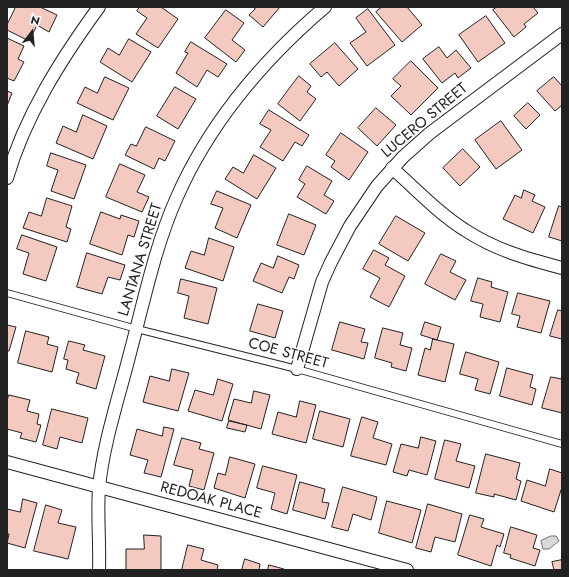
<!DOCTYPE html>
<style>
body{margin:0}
#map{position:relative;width:569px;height:577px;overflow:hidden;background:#fff;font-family:Jost,sans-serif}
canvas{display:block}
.frame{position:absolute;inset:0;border:8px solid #222;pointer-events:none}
.north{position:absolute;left:12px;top:12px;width:40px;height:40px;-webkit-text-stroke:3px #fff;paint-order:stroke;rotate:16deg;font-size:11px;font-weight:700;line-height:16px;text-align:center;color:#222}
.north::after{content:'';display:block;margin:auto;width:14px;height:18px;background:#222;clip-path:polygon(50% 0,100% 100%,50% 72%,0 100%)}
</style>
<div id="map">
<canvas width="569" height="577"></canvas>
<div class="frame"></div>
<div class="north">N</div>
</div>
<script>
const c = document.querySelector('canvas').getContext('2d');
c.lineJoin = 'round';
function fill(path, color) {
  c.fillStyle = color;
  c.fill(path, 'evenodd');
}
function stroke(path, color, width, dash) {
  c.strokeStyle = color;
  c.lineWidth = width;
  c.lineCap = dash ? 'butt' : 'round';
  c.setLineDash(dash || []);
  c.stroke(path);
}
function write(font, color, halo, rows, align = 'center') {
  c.font = font + ' Jost,sans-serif';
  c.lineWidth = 3;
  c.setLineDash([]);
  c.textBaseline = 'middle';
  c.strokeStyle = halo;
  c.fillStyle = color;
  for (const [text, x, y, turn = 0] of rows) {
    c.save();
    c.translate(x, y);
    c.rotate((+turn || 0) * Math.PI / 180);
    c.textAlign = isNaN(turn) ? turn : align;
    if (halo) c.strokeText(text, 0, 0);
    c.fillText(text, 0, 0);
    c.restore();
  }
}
const water = new Path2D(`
 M551,536H556L559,541L549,549H543L541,541Z`);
fill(water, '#d9d9d9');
stroke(water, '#6f6f6f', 1);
const building = new Path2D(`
 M16,7H40L57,15L49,32L37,25L29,41L7,30V25Z
 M140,7H161L178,19L158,48L136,34L147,18L137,11Z
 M253,7H280L263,27L249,15L255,9Z
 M382,7H407L422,25L402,42L376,12Z
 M497,7H533L538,13L524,24L526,27L514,37L493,10Z
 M368,9L395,45L367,66L350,43L366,32L356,18Z
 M226,10L244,23L232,40L245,50L236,62L205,38Z
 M486,16L505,43L478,62L459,35Z
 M7,38L24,46L18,59L24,62L14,81L7,78Z
 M129,39L151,52L132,82L100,62L108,48L119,55Z
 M191,42L227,64L218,77L207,70L197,87L176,73L188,53L185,52Z
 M335,43L358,69L339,86L327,72L321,77L310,64Z
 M439,47L447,58L456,50L471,68L458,78L455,73L442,83L423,59Z
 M411,61L438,88L411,115L391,96L401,86L393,79Z
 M299,76L311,86L307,92L316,99L300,121L278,104Z
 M105,77L129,88L113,120L77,103L85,87L97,93Z
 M554,77L562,86V105L555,111L537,91Z
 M175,87L196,99L178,129L157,116Z
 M7,91L12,93L7,106Z
 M528,103L540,115L526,129L514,116Z
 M376,108L396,125L377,146L358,128Z
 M269,110L309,135L302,146L295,142L283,161L260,147L271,130L260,124Z
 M83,115L107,126L93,159L56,143L63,126L76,132Z
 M501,121L522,150L496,169L475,140Z
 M146,127L175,141L165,161L159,158L154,169L125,155L131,144L136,146Z
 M341,133L368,152L349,180L331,167L335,161L326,155Z
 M463,149L480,167L460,186L443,168Z
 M51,153L86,165L74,199L51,191L58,170L47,166Z
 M254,155L276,168L257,199L225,179L233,167L243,173Z
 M120,164L145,175L137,192L149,197L142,212L106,197Z
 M307,166L332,181L324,195L334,201L326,214L297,197L305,184L299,180Z
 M524,190L535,195L532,201L545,207L533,233L503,219L515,195L521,198Z
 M217,191L251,205L237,238L215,228L223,208L211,204Z
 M47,198L72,206L66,227L71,229L67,242L23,228L29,212L41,216Z
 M559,206L562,207V241L549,237Z
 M101,212L120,219L121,215L139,221L134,237L128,235L122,255L90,244Z
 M289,214L316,225L304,255L277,245Z
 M396,216L425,233L408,261L379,244Z
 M22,235L57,247L46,281L23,274L29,253L17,249Z
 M209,238L234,247L223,281L185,268L191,251L204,255Z
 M374,250L389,258L385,265L405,276L389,307L370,297L380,278L363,269Z
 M87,253L125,265L120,280L108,277L102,294L77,287Z
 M441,254L456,261L450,272L466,280L455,300L425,284Z
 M278,256L299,265L294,279L289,277L282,293L253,281L261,263L273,268Z
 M478,278L492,282L491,287L508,292L500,322L480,317L483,304L471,301Z
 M181,279L217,288L208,324L184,318L189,296L178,293Z
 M518,293L550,301L541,333L517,327L520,316L512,314Z
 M258,304L283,311L275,338L250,331Z
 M558,310L562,311V339L550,336Z
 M340,322L365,329L361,342L368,343L364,359L332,350Z
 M425,322L441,327L437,340L421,335Z
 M7,325L16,327L9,351H7Z
 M383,328L403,333L400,345L412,348L406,371L391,367L392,363L375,358Z
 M26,331L49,337L47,344L58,347L52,372L18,363Z
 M433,339L454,344L445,382L418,375L425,348L430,350Z
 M69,341L85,345L83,350L105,356L96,389L76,383L79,373L66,369L68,360L64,359Z
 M466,352L499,362L490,394L475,390L478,379L460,374Z
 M507,368L533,375L530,387L536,389L532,405L500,396Z
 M172,369L189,373L178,411L143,402L150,376L169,381Z
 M551,377L562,379V413L542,408Z
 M218,379L233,384L222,421L188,411L195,390L213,395Z
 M254,391L270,395L261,429L228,420L234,399L251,403Z
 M9,395L30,400L27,411L39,414L37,424L41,425L36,442L20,438L22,433L7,429V401Z
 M300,401L316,405L306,443L272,434L278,412L296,417Z
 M52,409L88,418L82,443L60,437L57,449L43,445Z
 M320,411L350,419L343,447L313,439Z
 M362,417L378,422L373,438L392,444L386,465L351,456Z
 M229,421L247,425L245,432L227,428Z
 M164,427L174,429L161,477L144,473L148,460L130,455L137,429L162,436Z
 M421,437L436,441L427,475L409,470L407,476L393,472L401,444L418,448Z
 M182,438L201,443L199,449L214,453L204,490L189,486L193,470L174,465Z
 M445,440L461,444L456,461L475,466L469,488L435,479Z
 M486,454L520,463L516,479L521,481L516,500L494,494V497L476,493Z
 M230,457L255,464L245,498L214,488L218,473L225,475Z
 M263,466L297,475L287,514L271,509L275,493L257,488Z
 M550,469L562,473V487L554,512L521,501L527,480L545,486Z
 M300,482L325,489L322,502L329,503L325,519L293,510Z
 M343,487L377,497L371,520L353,514L348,531L332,527Z
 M23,499L37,503L25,548L7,543L9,534H7V509L20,512Z
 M387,501L421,510L412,543L379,533Z
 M428,504L462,514L455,542L435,537L431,552L416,548Z
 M46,505L62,510L58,523L76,527L68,559L34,551Z
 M470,515L484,519L481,527L504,534L500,547L497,545L491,566L458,555Z
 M511,527L537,535L533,548L540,550L535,566L510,558L511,555L504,553Z
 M144,535L161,536V570H126V549H144Z
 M188,545L204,549L201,560L218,565L217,570H182Z
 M245,559L260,564L259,570H242Z
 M562,560V570H554L552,562Z
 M269,565L284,569V570H268Z`);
fill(building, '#f3c9c0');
stroke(building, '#222', 1);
const service = new Path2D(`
 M7,293L137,329L297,369L562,444`);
const minor = new Path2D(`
 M392,168C416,189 438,213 465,230C495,250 528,259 562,268
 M7,178C25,116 61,59 99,7
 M297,369L322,282L331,262L350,226L377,186L403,157L430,133L562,34
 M7,462L407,570
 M99,570C100,543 97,515 99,488C103,444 119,397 130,353C144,301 155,246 177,197C210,122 263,60 325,7`);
stroke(service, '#222', 8);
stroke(minor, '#222', 14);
stroke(service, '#fff', 6);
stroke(minor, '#fff', 12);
write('15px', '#222', '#fff', [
 ["LUCERO STREET",425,121,-40],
 ["LANTANA STREET",141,260,-73],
 ["COE STREET",288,354,15],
 ["REDOAK PLACE",211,501,15]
]);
</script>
